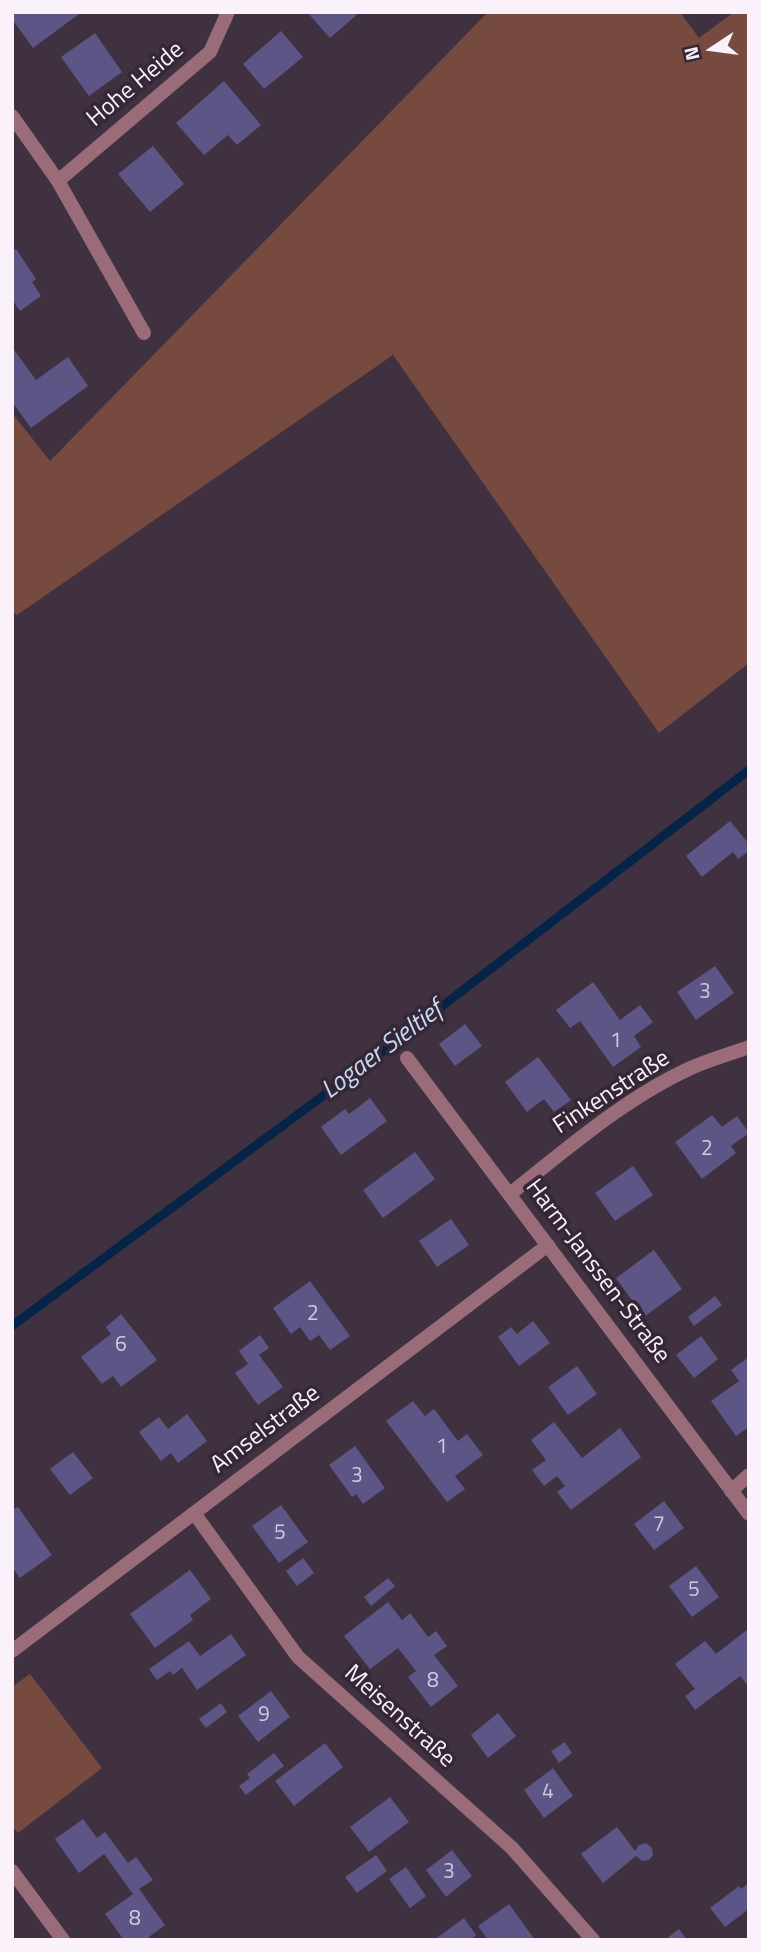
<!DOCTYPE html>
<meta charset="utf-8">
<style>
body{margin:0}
#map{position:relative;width:761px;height:1952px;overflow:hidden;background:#403141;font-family:"Titillium Web",sans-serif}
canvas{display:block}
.frame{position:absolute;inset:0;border:14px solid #fbf1fb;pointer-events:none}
.north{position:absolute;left:677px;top:14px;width:70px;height:70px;-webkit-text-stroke:5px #352736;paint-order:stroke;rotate:257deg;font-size:19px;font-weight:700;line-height:28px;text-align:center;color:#fbf1fb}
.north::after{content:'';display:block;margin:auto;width:24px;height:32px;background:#fbf1fb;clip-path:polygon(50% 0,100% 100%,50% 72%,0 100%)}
</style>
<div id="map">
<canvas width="761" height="1952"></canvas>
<div class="frame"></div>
<div class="north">N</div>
</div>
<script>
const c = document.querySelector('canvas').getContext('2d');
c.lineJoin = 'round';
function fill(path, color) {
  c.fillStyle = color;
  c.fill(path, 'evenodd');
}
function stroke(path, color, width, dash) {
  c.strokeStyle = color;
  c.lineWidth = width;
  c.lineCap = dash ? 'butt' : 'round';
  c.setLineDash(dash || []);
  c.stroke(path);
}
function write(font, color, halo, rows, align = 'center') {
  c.font = font + ' "Titillium Web",sans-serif';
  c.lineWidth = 7;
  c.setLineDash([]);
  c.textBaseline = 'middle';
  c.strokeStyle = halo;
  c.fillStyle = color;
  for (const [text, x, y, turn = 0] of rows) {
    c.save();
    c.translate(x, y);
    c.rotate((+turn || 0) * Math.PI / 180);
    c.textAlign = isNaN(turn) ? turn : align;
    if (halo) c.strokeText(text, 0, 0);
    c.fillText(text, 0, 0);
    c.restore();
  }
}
fill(new Path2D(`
 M488,12H680L699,38L734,12H749V663L659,733L393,355L17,615L12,611V413L50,461Z
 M30,1674L102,1768L18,1833L12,1826V1687Z`), '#774a40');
stroke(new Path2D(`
 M12,1326L393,1044L749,770`), '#062348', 9);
fill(new Path2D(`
 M12,12H78L79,14L33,48L12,19Z
 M307,12H360L330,38Z
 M281,31L303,57L264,89L243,64Z
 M95,33L122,72L89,96L61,57Z
 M224,81L261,125L237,145L228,135L204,155L176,123Z
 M153,146L184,184L150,212L118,174Z
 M16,249L36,279L32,282L41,296L20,311L12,299V251Z
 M12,347L36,380L68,357L88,386L31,428L12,402Z
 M730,821L749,844V851L738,859L733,852L702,877L686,856Z
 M715,966L734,993L696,1020L677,992Z
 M593,982L620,1020L640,1005L653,1022L634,1036L641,1047L613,1067L580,1021L570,1028L556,1010Z
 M465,1024L482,1046L455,1066L439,1044Z
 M538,1057L571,1100L554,1112L544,1099L527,1112L505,1082Z
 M370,1098L387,1121L341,1155L321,1127L345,1109L349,1114Z
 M712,1115L722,1127L737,1116L749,1133L731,1146L736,1153L702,1179L675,1142Z
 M415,1152L435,1179L383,1218L363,1190Z
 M633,1166L653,1195L615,1221L595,1193Z
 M451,1219L469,1245L437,1267L419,1241Z
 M654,1250L682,1289L644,1317L616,1278Z
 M310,1281L350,1336L330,1350L319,1335L310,1341L300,1327L291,1334L273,1308Z
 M715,1296L722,1305L694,1326L688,1317Z
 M121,1314L157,1360L121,1387L113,1376L102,1384L81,1357L111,1334L106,1327Z
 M533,1321L550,1343L519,1366L498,1337L511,1327L517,1334Z
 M260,1335L269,1348L259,1355L283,1387L258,1405L235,1373L248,1364L239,1351Z
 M701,1336L718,1359L694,1378L676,1355Z
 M749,1357V1427L736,1436L711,1401L739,1381L731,1370Z
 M577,1366L597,1394L568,1415L548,1387Z
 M413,1401L425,1416L434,1409L458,1441L467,1434L483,1455L455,1476L465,1489L447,1502L386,1421Z
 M187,1414L207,1441L178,1463L171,1453L161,1461L139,1432L159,1417L168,1429Z
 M554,1422L582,1458L620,1428L641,1457L571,1510L557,1492L565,1486L557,1476L544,1486L532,1470L546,1460L531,1440Z
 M355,1446L385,1488L363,1504L356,1494L352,1497L329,1465Z
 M73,1452L93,1478L70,1495L50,1469Z
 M664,1501L684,1528L654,1550L634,1524Z
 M281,1505L308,1542L279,1563L252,1526Z
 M18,1507L52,1555L20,1578L12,1567V1510Z
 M303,1558L314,1573L297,1586L286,1571Z
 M696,1566L719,1597L692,1617L669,1586Z
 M190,1570L211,1599L190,1615L193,1620L155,1648L130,1614Z
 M388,1578L395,1586L371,1606L364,1597Z
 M388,1602L402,1620L410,1613L428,1637L436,1631L447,1646L434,1655L458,1686L431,1707L408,1677L416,1671L398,1648L370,1669L344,1636Z
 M748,1629L749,1687L740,1676L695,1710L685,1696L695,1689L675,1664L705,1641L716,1654Z
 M231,1634L246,1655L197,1690L182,1668L173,1675L170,1671L157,1680L149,1669L189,1641L200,1656Z
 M271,1691L290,1717L258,1742L238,1716Z
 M221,1703L227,1712L206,1728L199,1719Z
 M498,1713L516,1736L488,1758L471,1735Z
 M565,1742L572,1753L559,1763L551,1751Z
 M325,1743L343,1767L294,1806L275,1781Z
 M274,1753L284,1766L246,1795L239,1786L250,1778L247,1774Z
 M553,1768L573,1796L544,1818L524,1790Z
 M390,1797L409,1822L369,1852L350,1827Z
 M83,1819L97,1838L105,1832L128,1863L136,1857L153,1880L139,1889L165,1925L145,1940H124L105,1914L133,1894L104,1854L79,1873L55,1839Z
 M617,1827L635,1851L639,1845L646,1843L652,1848L653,1855L649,1860L642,1861L636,1856L603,1883L581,1854Z
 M452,1850L472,1876L446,1897L426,1870Z
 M376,1855L387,1871L357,1893L345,1877Z
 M406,1867L426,1896L410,1908L389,1879Z
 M749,1883V1909L725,1927L710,1908L739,1886L741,1889Z
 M509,1904L535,1940H488L478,1926Z
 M464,1918L476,1935L470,1940H434Z
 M679,1929L687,1940H665Z`), '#5c5585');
stroke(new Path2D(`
 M58,181L210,52L228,12`), '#9a6c7a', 14);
stroke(new Path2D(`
 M12,116L58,181L144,333
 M407,1058L749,1514
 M510,1194C567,1149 626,1097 693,1067C711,1059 730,1054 749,1047
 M731,1491L749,1475
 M194,1513L298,1657L512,1848L593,1940
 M12,1651L548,1245
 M12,1871L63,1940`), '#9a6c7a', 14);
write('21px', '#d3cade', null, [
 ["3",705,993],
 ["1",616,1042],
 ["2",707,1150],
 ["2",313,1315],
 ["6",121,1346],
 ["1",442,1448],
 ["3",357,1477],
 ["7",659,1526],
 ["5",280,1534],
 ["5",694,1591],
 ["8",433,1682],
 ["9",264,1716],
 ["4",548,1793],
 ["3",449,1873],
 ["8",135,1920]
]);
write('24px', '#fbf1fb', '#352736', [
 ["Hohe Heide",136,85,-40],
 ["Finkenstraße",612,1093,-33],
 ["Harm-Janssen-Straße",597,1272,53],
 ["Amselstraße",266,1430,-37],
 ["Meisenstraße",399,1717,42]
]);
write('italic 26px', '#c6daf5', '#352736', [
 ["Logaer Sieltief",383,1051,-37]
]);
</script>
